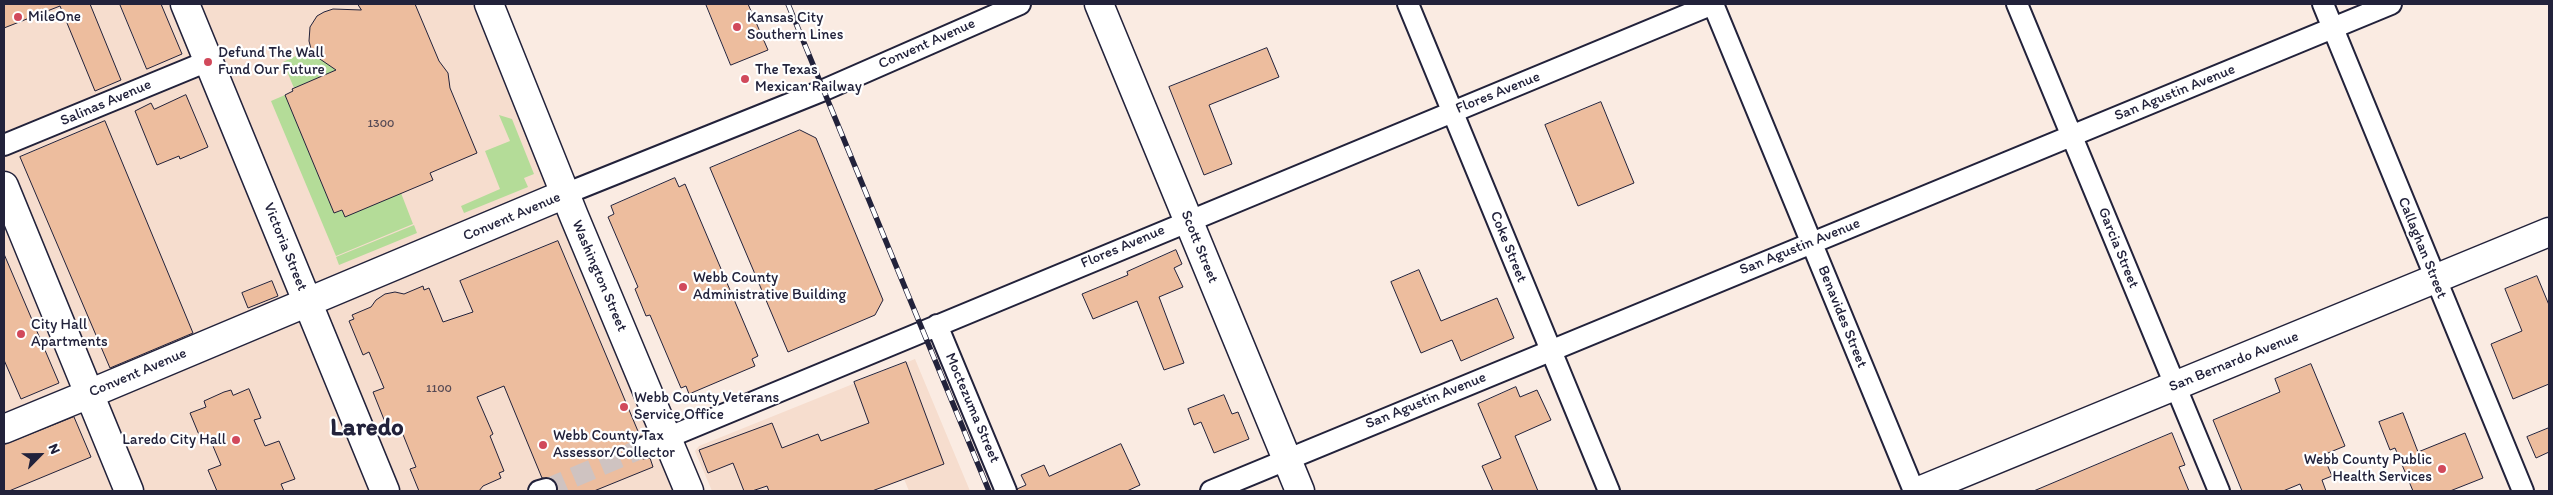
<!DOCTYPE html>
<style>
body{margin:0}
#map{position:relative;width:2553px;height:495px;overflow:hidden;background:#faebe2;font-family:Itim,sans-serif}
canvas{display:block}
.frame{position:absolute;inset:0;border:5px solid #22223b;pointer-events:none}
.north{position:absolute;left:15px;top:430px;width:50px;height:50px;-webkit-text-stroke:4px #fff;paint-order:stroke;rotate:67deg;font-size:14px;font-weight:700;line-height:20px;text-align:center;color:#22223b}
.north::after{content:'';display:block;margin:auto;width:18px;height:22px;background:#22223b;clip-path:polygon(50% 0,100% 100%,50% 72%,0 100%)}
</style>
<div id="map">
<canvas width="2553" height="495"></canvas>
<div class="frame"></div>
<div class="north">N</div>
</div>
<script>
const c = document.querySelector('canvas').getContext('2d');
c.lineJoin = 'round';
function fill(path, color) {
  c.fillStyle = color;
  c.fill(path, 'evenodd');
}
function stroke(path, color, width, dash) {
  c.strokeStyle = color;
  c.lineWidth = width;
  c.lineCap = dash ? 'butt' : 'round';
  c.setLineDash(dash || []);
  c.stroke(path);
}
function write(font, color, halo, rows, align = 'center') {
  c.font = font + ' Itim,sans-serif';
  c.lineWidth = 4.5;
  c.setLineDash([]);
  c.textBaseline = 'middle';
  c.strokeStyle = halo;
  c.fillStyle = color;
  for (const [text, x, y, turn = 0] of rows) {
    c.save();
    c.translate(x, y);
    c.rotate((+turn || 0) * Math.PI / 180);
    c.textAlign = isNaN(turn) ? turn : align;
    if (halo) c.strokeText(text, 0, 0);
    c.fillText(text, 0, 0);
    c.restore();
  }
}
fill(new Path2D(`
 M4,4H489L689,491H4Z
 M915,359L970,491H909L904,479L872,491H712L695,451L699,446Z`), '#f6ddce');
fill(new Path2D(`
 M311,49L345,66L294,88L283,62Z
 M285,95L334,213L401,193L413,224L336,256L271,101Z
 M499,115L512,119L534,174L524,178L528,187L464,213L461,206L500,189L485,151L510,141Z
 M414,225L417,233L339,265L336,257Z`), '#b4dc98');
const building = new Path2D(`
 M4,4H90L121,80L95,91L60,6L4,28Z
 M120,4H161L182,54L147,69Z
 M358,4H415L439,61L448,73L450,88L477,153L430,173L433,180L345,217L342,210L334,213L285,95L293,91L292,89L336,70L317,57L311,49L309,41L310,27L317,16L324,12L333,9L361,10Z
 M706,4H748L768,50L731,65Z
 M1267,48L1279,77L1209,105L1232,164L1204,175L1169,87Z
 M186,95L208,147L180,159L179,156L157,165L135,111L151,103L154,109Z
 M1601,102L1634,183L1578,206L1545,125Z
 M105,121L193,333L110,368L20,157Z
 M800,130L816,138L883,300L875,315L788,352L710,168Z
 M675,178L679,187L685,184L758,356L752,359L755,366L689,394L686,386L681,388L650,315L646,316L635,289L638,287L608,217L614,214L611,206Z
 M558,241L640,436L633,445L634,452L643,459L650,458L653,467L594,491H558L554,480L542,478L504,386L477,397L493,434L490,436L504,471L499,473L501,478L483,486L479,491H419L410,469L416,467L400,427L389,432L373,392L384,388L369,352L363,355L349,321L354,319L352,315L371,307L376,300L385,294L395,292L404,294L423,286L424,290L429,288L443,322L473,312L460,281Z
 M1176,250L1182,264L1174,268L1183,287L1159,297L1184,363L1164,370L1137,301L1093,319L1082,294L1128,275L1127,272Z
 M4,254L59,383L21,399L4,360Z
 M1419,270L1441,321L1497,298L1514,338L1461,361L1452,340L1421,353L1391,282Z
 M2537,276L2549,305V384L2513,399L2491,344L2522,331L2505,289Z
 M272,281L278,296L248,308L242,293Z
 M906,362L944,464L872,491H769L767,486L752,491H744L733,463L708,473L699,450L772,423L782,448L818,434L821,441L869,423L854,382Z
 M2311,364L2345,446L2323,455L2332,476L2322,480L2326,491H2303L2300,484L2283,491H2242L2213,420L2280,392L2275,379Z
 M1516,387L1520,397L1537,390L1551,420L1515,436L1538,491H1493L1482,466L1501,458L1478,404Z
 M249,389L261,418L254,420L265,446L279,441L295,479L281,484L284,491H217L208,470L221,465L210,439L202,442L190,413L206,407L204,401L224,392L231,390L233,395Z
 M1224,395L1232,414L1238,412L1249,439L1214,453L1201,422L1194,425L1188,409Z
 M2403,413L2418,452L2465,433L2483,478L2450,491H2413L2395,448L2390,450L2379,422Z
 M74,417L91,457L9,491H4V445Z
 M2549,428V452L2536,458L2527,437Z
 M2172,433L2185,465L2179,467L2189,491H2034Z
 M1121,444L1140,485L1127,491H1018L1017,489L1026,485L1021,475L1044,465L1049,476Z`);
fill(building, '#edbd9e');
stroke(building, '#22223b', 1);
stroke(new Path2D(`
 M546,489L645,447`), '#cfc3c1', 20, [20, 10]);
const street = new Path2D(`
 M1408,4L1609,491
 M1713,4L1914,491
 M2017,4L2219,491
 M2323,4L2523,491
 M4,145L208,61
 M565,194L824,90L1020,4
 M937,325L1006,491
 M645,447L1713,4
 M539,491L546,489
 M1211,491L2391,4`);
const secondary = new Path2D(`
 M185,4L385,491
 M489,4L574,216L689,491
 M1099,4L1300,491
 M89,394L565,194
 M1919,491L2549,232`);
const primary = new Path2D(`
 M4,186L129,491
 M4,429L89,394`);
stroke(street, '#22223b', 24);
stroke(secondary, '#22223b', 31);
stroke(primary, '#22223b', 31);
stroke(street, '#fff', 20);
stroke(secondary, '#fff', 28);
stroke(primary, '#fff', 28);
const rail = new Path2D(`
 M788,4L989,491`);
stroke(rail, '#22223b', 5.5);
stroke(rail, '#fff', 4, [11]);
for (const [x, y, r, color] of [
 [18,17,5,"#d1495b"],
 [737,27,5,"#d1495b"],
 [208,62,5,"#d1495b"],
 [745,79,5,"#d1495b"],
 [683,287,5,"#d1495b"],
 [21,334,5,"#d1495b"],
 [624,407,5,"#d1495b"],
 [236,440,5,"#d1495b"],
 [543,445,5,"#d1495b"],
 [2442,469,5,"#d1495b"]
]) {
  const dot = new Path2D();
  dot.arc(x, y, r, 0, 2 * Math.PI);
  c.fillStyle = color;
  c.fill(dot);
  stroke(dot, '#fff', 2);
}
write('12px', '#554954', null, [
 ["1300",381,124],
 ["1100",439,389]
]);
write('15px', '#22223b', '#fff', [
 ["MileOne",28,17],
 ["Kansas City",747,18],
 ["Southern Lines",747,35],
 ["Defund The Wall",218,53],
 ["Fund Our Future",218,70],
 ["The Texas",755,70],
 ["Mexican Railway",755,87],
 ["Webb County",693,278],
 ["Administrative Building",693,295],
 ["City Hall",31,325],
 ["Apartments",31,342],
 ["Webb County Veterans",634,398],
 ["Service Office",634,415],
 ["Webb County Tax",553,436],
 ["Assessor/Collector",553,453],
 ["Laredo City Hall",226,440,"right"],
 ["Webb County Public",2432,460,"right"],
 ["Health Services",2432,477,"right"]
], 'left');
write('15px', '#22223b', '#fff', [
 ["Convent Avenue",927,44,-24],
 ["Flores Avenue",1498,93,-22],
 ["San Agustin Avenue",2175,93,-22],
 ["Salinas Avenue",106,103,-23],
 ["Convent Avenue",512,217,-23],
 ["Victoria Street",285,247,68],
 ["Flores Avenue",1123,247,-23],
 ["Scott Street",1199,247,68],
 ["Coke Street",1508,247,68],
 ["San Agustin Avenue",1800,247,-22],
 ["Garcia Street",2118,248,68],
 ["Callaghan Street",2422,248,68],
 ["Washington Street",599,276,67],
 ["Benavides Street",1842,317,68],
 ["San Bernardo Avenue",2234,362,-22],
 ["Convent Avenue",138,373,-23],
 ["San Agustin Avenue",1426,401,-22],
 ["Moctezuma Street",972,408,67]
]);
write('bold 25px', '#22223b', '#fff', [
 ["Laredo",367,429]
]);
</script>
